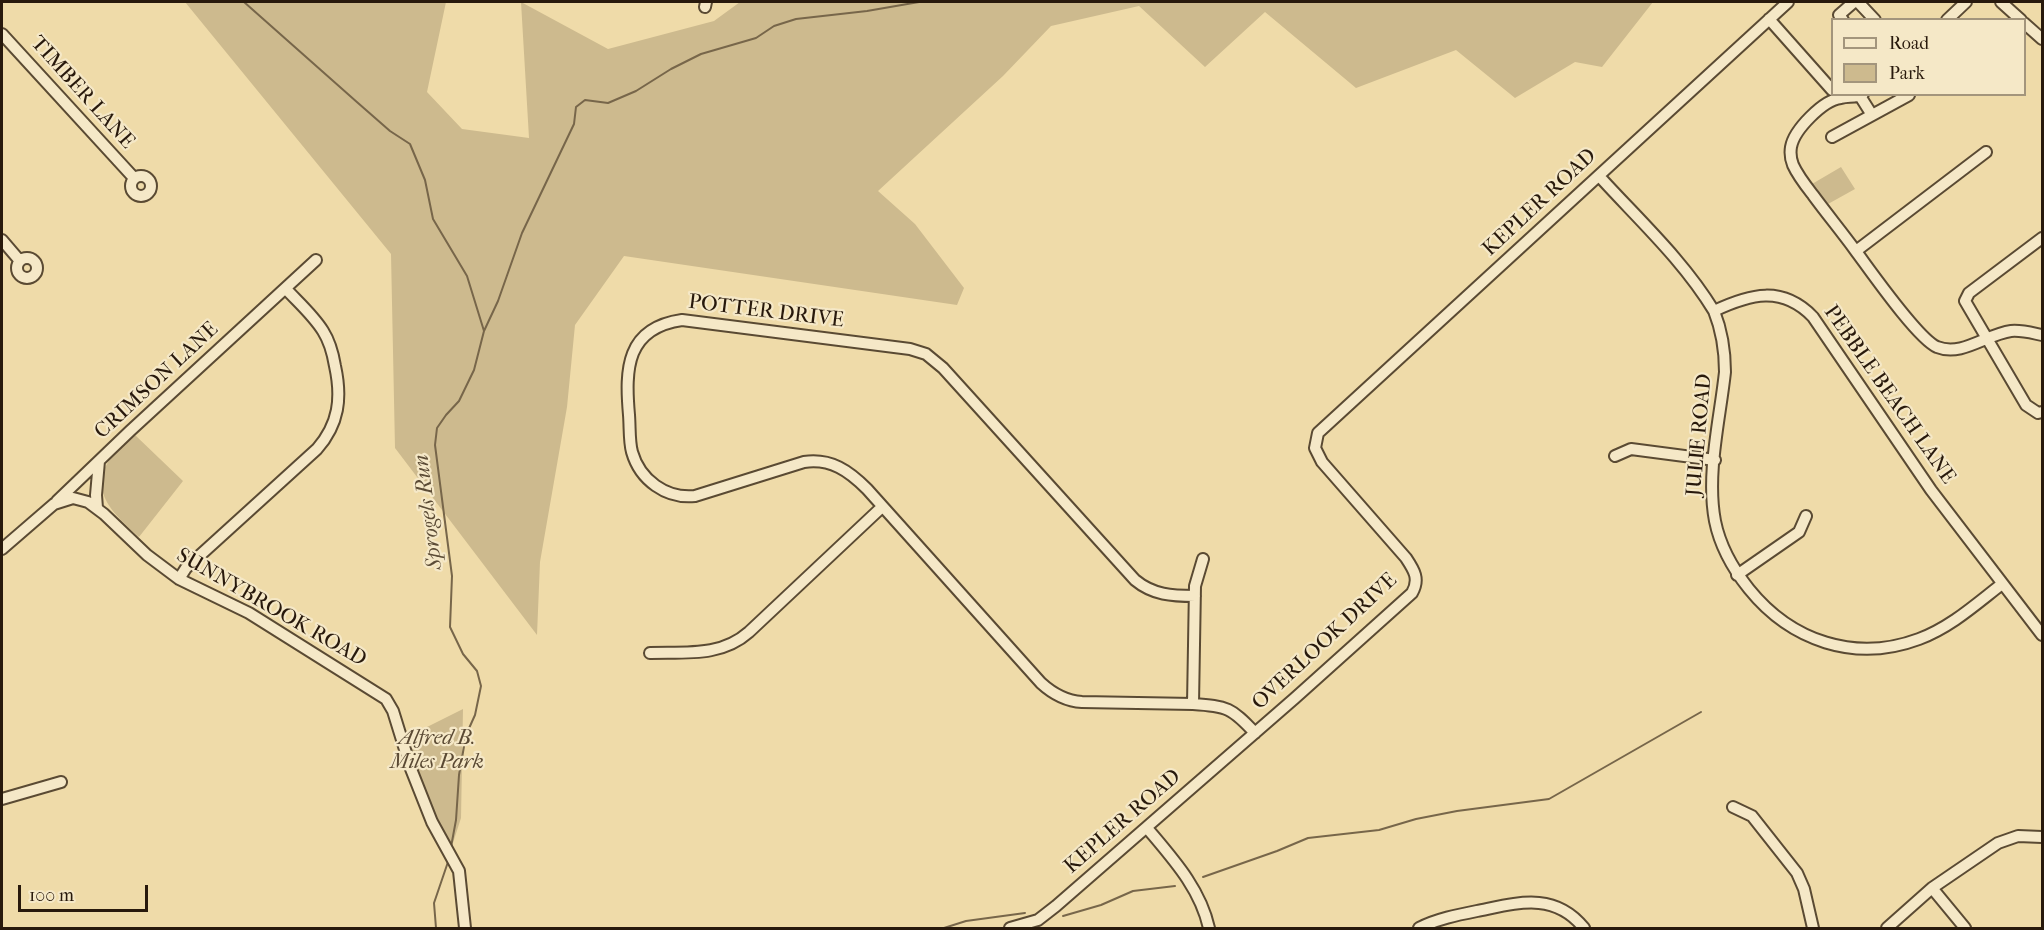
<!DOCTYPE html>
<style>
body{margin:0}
#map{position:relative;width:2044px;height:930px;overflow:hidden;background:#efdba9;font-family:"IM FELL French Canon",serif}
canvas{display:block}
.frame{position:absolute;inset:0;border:3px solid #28190c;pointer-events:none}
.legend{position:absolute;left:1831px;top:18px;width:195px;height:78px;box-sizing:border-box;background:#f5e8c7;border:2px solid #a3957c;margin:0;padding:8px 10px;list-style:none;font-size:18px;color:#28190c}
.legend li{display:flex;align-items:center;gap:12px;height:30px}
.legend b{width:30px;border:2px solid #a3957c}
.scale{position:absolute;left:18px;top:885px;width:130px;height:27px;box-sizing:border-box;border:3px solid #28190c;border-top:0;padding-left:8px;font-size:18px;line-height:21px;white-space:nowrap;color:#28190c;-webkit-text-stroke:4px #f5e8c7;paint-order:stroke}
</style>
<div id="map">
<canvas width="2044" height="930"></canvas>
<div class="frame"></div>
<ul class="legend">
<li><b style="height:8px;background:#f5e8c7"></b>Road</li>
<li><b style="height:16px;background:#cdba8e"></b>Park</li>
</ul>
<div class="scale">100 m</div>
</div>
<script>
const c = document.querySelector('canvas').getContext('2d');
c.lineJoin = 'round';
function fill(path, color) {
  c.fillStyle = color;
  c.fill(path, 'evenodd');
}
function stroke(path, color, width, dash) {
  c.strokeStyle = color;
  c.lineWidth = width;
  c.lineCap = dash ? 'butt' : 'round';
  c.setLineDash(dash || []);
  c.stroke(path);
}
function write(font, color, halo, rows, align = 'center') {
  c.font = font + ' "IM FELL French Canon",serif';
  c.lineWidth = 4.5;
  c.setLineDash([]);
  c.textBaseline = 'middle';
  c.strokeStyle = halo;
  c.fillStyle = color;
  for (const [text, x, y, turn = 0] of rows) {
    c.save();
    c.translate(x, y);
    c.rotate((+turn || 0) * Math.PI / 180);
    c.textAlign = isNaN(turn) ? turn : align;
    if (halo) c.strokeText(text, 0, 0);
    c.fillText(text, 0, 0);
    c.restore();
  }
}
fill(new Path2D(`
 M185,2H446L427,92L462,129L529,138L521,2L608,49L714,21L740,2H1653L1602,67L1575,62L1515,98L1456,50L1356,88L1265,12L1205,67L1139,6L1051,26L1003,76L878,191L915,224L964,288L957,305L624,256L575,325L567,407L540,562L537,635L395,448L391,254Z
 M1841,167L1855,189L1828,204L1812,184Z
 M135,435L183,481L139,537C116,516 86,491 111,458C117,449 127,442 135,435Z
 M463,709L461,818L451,849L431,810L407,737Z`), '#cdba8e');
stroke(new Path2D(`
 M244,2L358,103L390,131L410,144L425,180L433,219L467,276L484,331L474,370L459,401L446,415L437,428L435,445L452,576L450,627L463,654L477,671L481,686L475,715L466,735L459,775L456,820L451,847
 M484,331L498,301L522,233L574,124L576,107L585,100L608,103L636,91L671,69L701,54L756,38L774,26L796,19L867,11L919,2
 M1203,877L1277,851L1308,838L1379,830L1416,819L1457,811L1549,799L1701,712
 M1063,916L1101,905L1133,891L1175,886
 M436,928L434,903L449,859
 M944,928L966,921L1025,913`), '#77664a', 2);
const minor = new Path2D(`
 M1858,2L1875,20
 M2001,2L2021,20
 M705,7L706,2
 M1769,19L1832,90
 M1843,20L1839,15L1854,2
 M1947,20L1966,2
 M2024,23L2042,39
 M2,34L134,178
 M1863,94C1855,98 1849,96 1841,98C1823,100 1794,130 1791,147C1790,153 1791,160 1793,165C1798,176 1806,186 1813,195C1827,214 1841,231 1855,250C1870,270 1917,338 1937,347C1962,357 1987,334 2011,331C2022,330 2032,333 2042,335
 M1860,96L1872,115
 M1832,137L1909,95
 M131 186a10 10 0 1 1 20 0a10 10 0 1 1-20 0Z
 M1599,176C1639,220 1683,260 1714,311C1750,294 1782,285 1813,317L1931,490L2042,635
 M2042,238L1969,293L1965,301L2026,405L2038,413L2042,412
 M2,240L20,261
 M1856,251L1986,152
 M17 268a10 10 0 1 1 20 0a10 10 0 1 1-20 0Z
 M1714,311C1722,331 1725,350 1725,372C1720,419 1706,474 1715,521C1720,546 1733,569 1749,589C1791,641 1855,663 1919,639C1951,627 1976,604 2002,584
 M1615,456L1631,449L1715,460
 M57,501L130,431L316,260
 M97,508L96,495L99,461
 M2,549L54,504L73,498L88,502L104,514L147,555L179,579L249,613L386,699L393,711L411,769L432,822L459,871L465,928
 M1203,559L1195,586L1193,704C1227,706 1232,708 1255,733
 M1737,575L1799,532L1806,516
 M179,579L186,568L317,449C339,424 342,398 335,366C333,354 330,342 323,331C313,315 298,302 286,289
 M650,653C686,652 721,657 749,632L882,507
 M1193,704L1082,702C1065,701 1053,694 1041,683L867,489C849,471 831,458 804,462L695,496C666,499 640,480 632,452C629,441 630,427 629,415C625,369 626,328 682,320L910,349L926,354L943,368L1135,580C1153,595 1172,596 1195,596
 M2,799L61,782
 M1733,807L1752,816L1797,873L1804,889L1813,928
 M1147,828C1173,859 1200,888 1209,928
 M1932,888L1965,928
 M1010,928L1038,920L1056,906L1295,698L1412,593C1420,579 1414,570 1406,558L1322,462L1315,448L1318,433L1788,2
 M1419,928C1437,919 1457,915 1477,911C1517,903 1554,891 1584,928
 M1887,928L1932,888L1998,843L2018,836L2042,837`);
stroke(minor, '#5a4a33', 14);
stroke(minor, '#f5e8c7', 10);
write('21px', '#28190c', '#f5e8c7', [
 ["TIMBER LANE",82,93,48],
 ["KEPLER ROAD",1540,203,-43],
 ["POTTER DRIVE",766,312,7],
 ["CRIMSON LANE",157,381,-43],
 ["PEBBLE BEACH LANE",1889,395,55],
 ["JULIE ROAD",1700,435,-85],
 ["SUNNYBROOK ROAD",271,608,30],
 ["OVERLOOK DRIVE",1325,642,-43],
 ["KEPLER ROAD",1123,822,-41]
]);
write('italic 21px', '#5a4933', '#f5e8c7', [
 ["Alfred B.",437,739],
 ["Miles Park",437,763]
]);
write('italic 22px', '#5c4c36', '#f5e8c7', [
 ["Sprogels Run",429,512,-97]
]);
</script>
